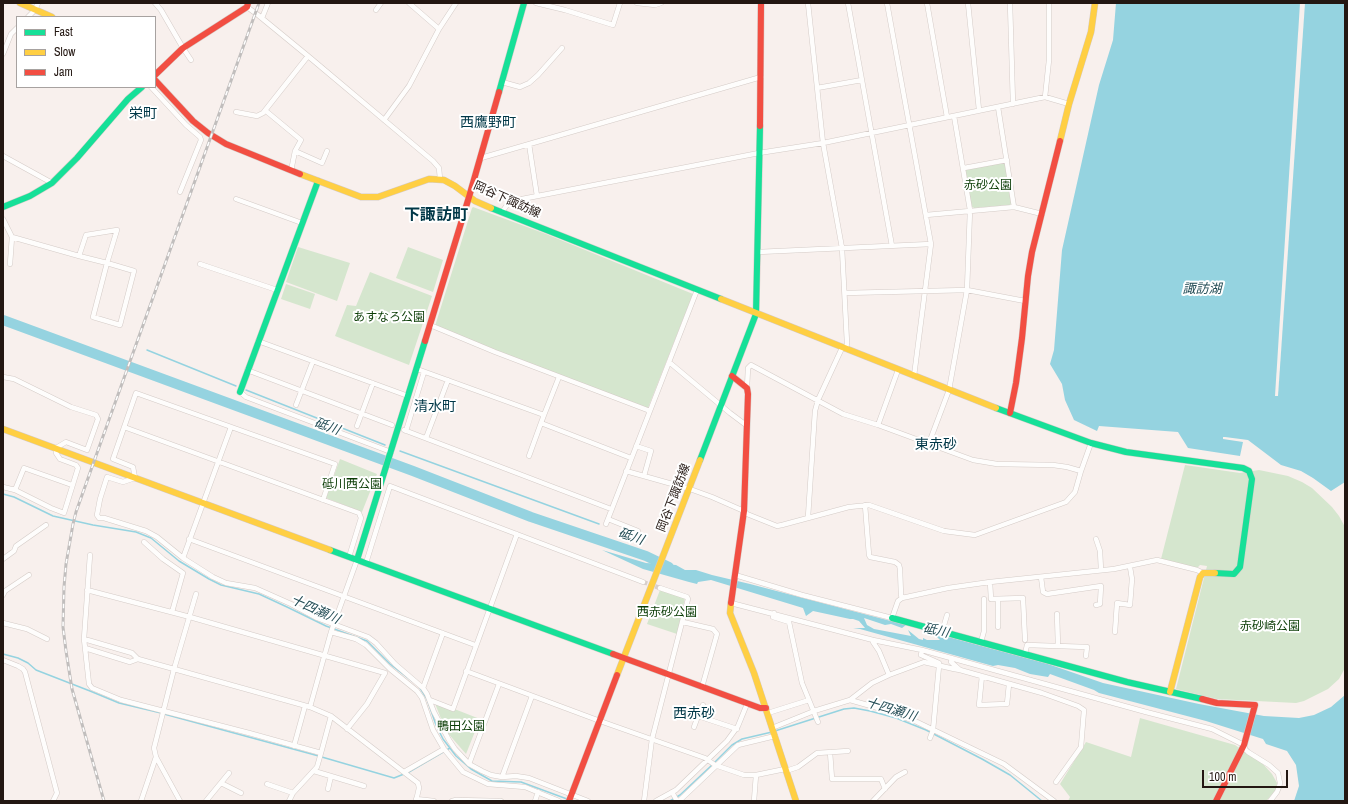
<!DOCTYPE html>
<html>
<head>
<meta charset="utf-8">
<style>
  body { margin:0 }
  #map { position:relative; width:1348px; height:804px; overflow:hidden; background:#f8f0ed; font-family:"Archivo Narrow",sans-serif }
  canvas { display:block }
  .frame { position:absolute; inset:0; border:4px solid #231712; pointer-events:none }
  .legend { position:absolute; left:16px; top:16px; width:140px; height:72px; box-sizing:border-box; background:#fff; border:1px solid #a7a2a0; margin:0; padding:5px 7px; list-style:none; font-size:12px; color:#231712 }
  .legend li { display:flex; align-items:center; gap:8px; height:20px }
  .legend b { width:20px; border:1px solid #a7a2a0 }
  .scale { position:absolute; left:1202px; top:770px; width:86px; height:18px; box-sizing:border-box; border:2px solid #231712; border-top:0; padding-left:5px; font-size:12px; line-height:14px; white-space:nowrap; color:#231712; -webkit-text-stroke:3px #fff; paint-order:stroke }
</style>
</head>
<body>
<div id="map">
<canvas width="1348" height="804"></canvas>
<div class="frame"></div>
<ul class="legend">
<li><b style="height:5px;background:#16e098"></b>Fast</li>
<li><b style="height:5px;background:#ffcf43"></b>Slow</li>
<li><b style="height:5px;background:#f24e42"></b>Jam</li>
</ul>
<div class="scale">100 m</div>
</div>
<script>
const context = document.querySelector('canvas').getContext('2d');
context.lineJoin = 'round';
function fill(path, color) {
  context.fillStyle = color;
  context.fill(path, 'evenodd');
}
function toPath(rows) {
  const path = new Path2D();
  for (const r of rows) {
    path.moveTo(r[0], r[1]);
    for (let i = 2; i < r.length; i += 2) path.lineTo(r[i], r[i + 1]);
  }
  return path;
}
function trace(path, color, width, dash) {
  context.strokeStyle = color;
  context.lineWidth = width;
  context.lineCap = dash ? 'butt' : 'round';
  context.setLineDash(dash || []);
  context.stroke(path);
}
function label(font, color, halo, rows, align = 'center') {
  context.font = font + ' "Archivo Narrow","Noto Sans JP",sans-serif';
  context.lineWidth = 4;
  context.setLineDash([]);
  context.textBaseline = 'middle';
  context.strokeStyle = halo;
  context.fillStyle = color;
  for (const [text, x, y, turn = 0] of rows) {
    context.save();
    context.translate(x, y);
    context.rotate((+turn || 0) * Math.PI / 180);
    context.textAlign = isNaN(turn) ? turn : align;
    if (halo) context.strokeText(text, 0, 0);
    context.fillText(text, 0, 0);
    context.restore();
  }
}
fill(toPath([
  [1003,162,1005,163,1012,202,1010,205,974,208,971,206,965,170],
  [473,207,546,234,693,294,648,408,514,358,435,326,472,208],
  [298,247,350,263,337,301,286,282],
  [408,247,443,260,433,292,396,278],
  [370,272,432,296,409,365,335,336,347,305,356,306],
  [286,284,315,294,310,309,281,299],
  [340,459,377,474,362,512,326,498],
  [1185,465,1240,473,1259,470,1288,476,1302,482,1312,488,1332,507,1339,516,1345,527,1345,668,1339,679,1328,689,1304,701,1296,703,1217,699,1176,689,1207,566,1200,565,1197,568,1161,559],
  [660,590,685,598,677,634,647,624],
  [434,701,480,719,466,754,446,731],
  [1140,718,1235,745,1263,764,1272,774,1277,783,1276,790,1266,801,1068,801,1070,797,1060,784,1086,742,1131,757]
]), '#d5e6ce');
fill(toPath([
  [1116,3,1345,3,1345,482,1331,491,1313,478,1301,471,1281,465,1248,440,1225,437,1223,437,1223,439,1243,442,1240,456,1188,448,1178,432,1099,426,1097,431,1074,420,1065,400,1062,384,1050,364,1054,350,1062,250,1099,85,1113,40],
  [602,550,646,563,676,565,685,570,696,570,712,575,750,584,906,625,902,628,891,624,885,625,864,618,867,625,874,629,911,636,908,630,919,639,923,640,923,638,927,640,940,640,936,636,941,635,1048,664,1103,683,1199,704,1264,716,1299,718,1314,715,1331,707,1345,695,1345,801,1294,801,1299,786,1296,765,1287,751,1266,744,1263,739,1206,721,1099,693,1094,690,1050,674,1048,677,1030,674,1015,668,998,665,993,666,860,629,853,628,865,628,859,621,853,619,850,619,813,611,806,616,803,608,711,580,698,582,697,584,689,582,643,569]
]), '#95d3e0');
fill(toPath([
  [1300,3,1305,3,1278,396,1275,396]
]), '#f8f0ed');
trace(toPath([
  [147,350,236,386],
  [246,390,385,445],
  [400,451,599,524],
  [3,494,14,497,53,516,93,525,136,532,151,538,179,561,209,579,221,585,259,594,287,607,326,626,367,641,390,664,412,681],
  [3,654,18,658,28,663,36,670,90,691,119,703,161,713],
  [420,688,427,699,436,725,443,739,456,756,471,769,492,781,521,782,567,799],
  [164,714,315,755,394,778,409,772,450,748],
  [775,731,844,709,854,708,870,711,896,718,926,730,982,759,1010,775,1042,801],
  [715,762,732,745,742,739,772,732],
  [670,801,680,795,712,765]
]), '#95d3e0', 1.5);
trace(toPath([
  [3,320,413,471,531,517,646,556,669,567]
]), '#95d3e0', 10);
trace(toPath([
  [643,582,660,588]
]), '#d8cfcc', 4.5, [4.5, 2]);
const street = toPath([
  [155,3,161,10,183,48,191,60],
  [409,3,439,29],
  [536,3,565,10,613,25,620,3],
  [637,3,655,5,661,3],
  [808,3,823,143,842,248,847,343,846,349],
  [848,3,892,246],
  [887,3,931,244,914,376],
  [927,3,947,117],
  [968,3,979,110],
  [1010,3,1013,104],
  [247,7,258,15,308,56,433,161,439,168,440,179],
  [376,10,381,3],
  [28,17,35,10,38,3],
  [262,18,268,3],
  [3,54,11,34,17,28],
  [502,82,520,87,529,83,538,75,562,48],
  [151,87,186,125,200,137,201,140,180,192],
  [817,88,862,80],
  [1045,97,1049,60,1049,3],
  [266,111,301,140,295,151,291,171],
  [236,112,257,116,263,113,308,56],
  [384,120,409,86,439,29,456,3],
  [529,144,537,196],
  [295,151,322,163,327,151],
  [3,156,52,183],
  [481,158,761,77],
  [964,168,1007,160],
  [236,199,302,223],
  [1014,207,1042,214],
  [502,212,507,205,522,199,759,153,823,143,1045,97,1069,104],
  [926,215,1014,207,998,107],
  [3,219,12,237,10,264],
  [12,237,79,256,107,263,134,271,120,325,93,317,107,263,117,230,86,235,79,256],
  [758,252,931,244],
  [200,264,277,290],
  [845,293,967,290,1025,301],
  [430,325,495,352,650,411],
  [258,341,408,396],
  [669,362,730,413,746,425],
  [417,369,544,415,541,423,631,458],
  [247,370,392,425],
  [3,377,14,379,71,407,96,415,98,419,87,450,66,442,56,448,56,453,60,459,76,465,78,468,64,513,51,508,15,490,3,487],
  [747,388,748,368,751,365,843,414,878,425,973,460,997,464,1053,465,1067,467,1081,471],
  [240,392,246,397,391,452],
  [296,405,313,361],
  [544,415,559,377],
  [878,425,898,370],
  [357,426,373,383],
  [124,427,359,513,361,518,349,557],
  [404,430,611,509],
  [406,431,424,372],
  [426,438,448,380],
  [929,443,949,390,967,290,970,210,954,116],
  [636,446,651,451,644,476],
  [529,456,541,423],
  [626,471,690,489,712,497,744,511,747,514,777,526,782,525,849,507,869,505,944,531,975,535,1066,502,1075,492,1081,471,1091,443],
  [15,490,24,468,72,485],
  [323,500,335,464,136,393,113,459,133,467,135,478,123,482,107,477,100,499,97,515,99,518,104,518,146,531,157,537,183,558,213,577,226,583,255,588,291,604,317,618,368,637,376,643,395,664,423,688,427,694,434,712,449,740,455,749,469,764,482,771,491,775,502,777,516,776,529,778,588,801],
  [865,505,869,555,870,557,895,562,899,565,900,569,901,595,902,598],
  [808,517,815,411,818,400,842,348],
  [608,519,638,531],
  [606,524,697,290],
  [189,539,475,645],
  [1096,539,1100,551,1101,570],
  [144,542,163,559,183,573,172,612],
  [90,555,84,639,89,684,92,688,121,700,249,733,321,753,331,716],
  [183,558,231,427],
  [3,559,14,551,16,546,46,525],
  [366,563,390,486,643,582],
  [735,575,802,595,892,618,898,601,902,598,948,588,990,582,1114,569,1157,560,1197,570,1203,573],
  [1041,577,1043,592,1047,594,1101,586,1100,604,1096,605],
  [990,582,991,599,1023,598,1025,640],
  [87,590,190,617,385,673,367,704,347,729],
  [3,595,5,591,29,575],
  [731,603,873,640,922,650,1146,712,1212,729,1244,745,1245,749,1248,752,1269,765,1278,773,1280,783,1279,787,1277,792,1270,801],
  [774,613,773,617,789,622,802,683,818,722],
  [1057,614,1058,646],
  [683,622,713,629,717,634,702,687],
  [3,623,27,629,47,639],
  [998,627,998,599],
  [331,632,356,639,366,645,390,669,417,691,422,698,433,730,444,749,463,772,488,784,525,787,559,801],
  [942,632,947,615],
  [1115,632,1117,603,1130,605,1132,579,1130,567],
  [84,639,132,653,138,659],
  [873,640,873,642,879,651,889,675],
  [981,642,984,631,984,599],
  [85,648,130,662,138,659,174,669,310,707,331,716,418,783,419,788,416,801],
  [922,650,921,655,939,663,939,666,933,730,930,738],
  [1025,654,1027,645,1087,647,1086,656],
  [952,658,951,662,960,670],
  [3,660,18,666,23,669,25,672,57,793,53,801],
  [466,671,600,721,705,758,715,765,744,775,756,775],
  [982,676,979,705,1007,704,1009,684],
  [423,688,443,633],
  [430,700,453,709,517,534],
  [850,700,872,683,889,675,924,662,954,669,960,670,1042,693,1078,706,1084,710,1081,747,1056,782],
  [703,705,698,716,737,729],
  [310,707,331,632,357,560],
  [768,713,809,700],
  [694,727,698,716],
  [772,728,814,711,850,700,885,710,917,722,1004,764,1054,801],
  [294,746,305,706],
  [830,752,832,779,881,779,885,789],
  [469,764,499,684],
  [314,771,364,786],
  [786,771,798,767,817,753,848,751],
  [404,772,444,749],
  [502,777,532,696],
  [221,783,241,793],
  [267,784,293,793],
  [328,789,331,776],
  [672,792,677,801],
  [416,799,434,801],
  [141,801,156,757],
  [180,801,156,757,154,748,174,669,196,594],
  [206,801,229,773],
  [289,801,293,793,317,767,321,753],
  [452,801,456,800,501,801],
  [535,801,538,792],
  [644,801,652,739,688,599,687,597,660,588],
  [656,801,676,790,727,741,738,726,747,704],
  [679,801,738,745,775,736],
  [754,801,756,775,785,769],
  [873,801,896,777,905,772]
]);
const fast = toPath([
  [499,92,524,3],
  [3,207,30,196,52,183,77,158,128,99,142,87],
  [491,208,721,299],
  [240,392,318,181],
  [996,408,1091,443,1126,452,1243,468,1249,471,1252,479,1240,567,1234,574,1215,573],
  [700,460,756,314,760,126],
  [330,550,613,654],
  [357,560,425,341],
  [892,618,1127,682,1202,699]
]);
const slow = toPath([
  [20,3,52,17],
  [1060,141,1069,104,1091,32,1095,3],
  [300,174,361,197,378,197,429,179,444,180,455,186,475,201,491,208],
  [721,299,996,408],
  [3,429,330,550],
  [731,603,730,613,754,673,796,801],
  [617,675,700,460],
  [1170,692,1200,577,1203,573,1215,573]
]);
const jam = toPath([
  [155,75,183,48,247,7,248,3],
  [155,80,193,121,208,133,226,144,300,174],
  [760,126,761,3],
  [425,341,469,197,499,92],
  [1010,413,1016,383,1022,338,1028,276,1032,252,1060,141],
  [731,603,744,511,748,394,747,388,732,376],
  [613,654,760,708,766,708],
  [1202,699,1217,703,1255,705,1244,745,1216,801],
  [569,801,617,675]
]);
trace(street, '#d4cbc7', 5.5);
trace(fast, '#d4cbc7', 7);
trace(slow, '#d4cbc7', 7);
trace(jam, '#d4cbc7', 7);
trace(street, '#fefdfc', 4.5);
trace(fast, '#16e098', 6);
trace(slow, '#ffcf43', 6);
trace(jam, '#f24e42', 6);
const rail = toPath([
  [104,801,72,689,66,651,63,627,64,587,66,564,73,524,76,512,97,453,259,3]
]);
trace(rail, '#c1bebd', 3);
trace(rail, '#fff', 1.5, [4.5]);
label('12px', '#0a3c05', '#fff', [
  ["赤砂公園",988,186],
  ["あすなろ公園",389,318],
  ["砥川西公園",352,485],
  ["西赤砂公園",667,613],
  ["赤砂崎公園",1270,627],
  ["鴨田公園",461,727]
]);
label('12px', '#231712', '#fff', [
  ["岡谷下諏訪線",507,200,24],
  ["岡谷下諏訪線",674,498,-69]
]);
label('italic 13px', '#244d56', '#fff', [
  ["諏訪湖",1202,290],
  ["砥川",327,427,20],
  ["砥川",631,537,19],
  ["十四瀬川",315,610,24],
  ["砥川",936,631,12],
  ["十四瀬川",891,710,17]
]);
label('14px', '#003747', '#fff', [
  ["栄町",143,114],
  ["西鷹野町",488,123],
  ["清水町",435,407],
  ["東赤砂",936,445],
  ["西赤砂",694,714]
]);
label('bold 16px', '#003747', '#fff', [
  ["下諏訪町",436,216]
]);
</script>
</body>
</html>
